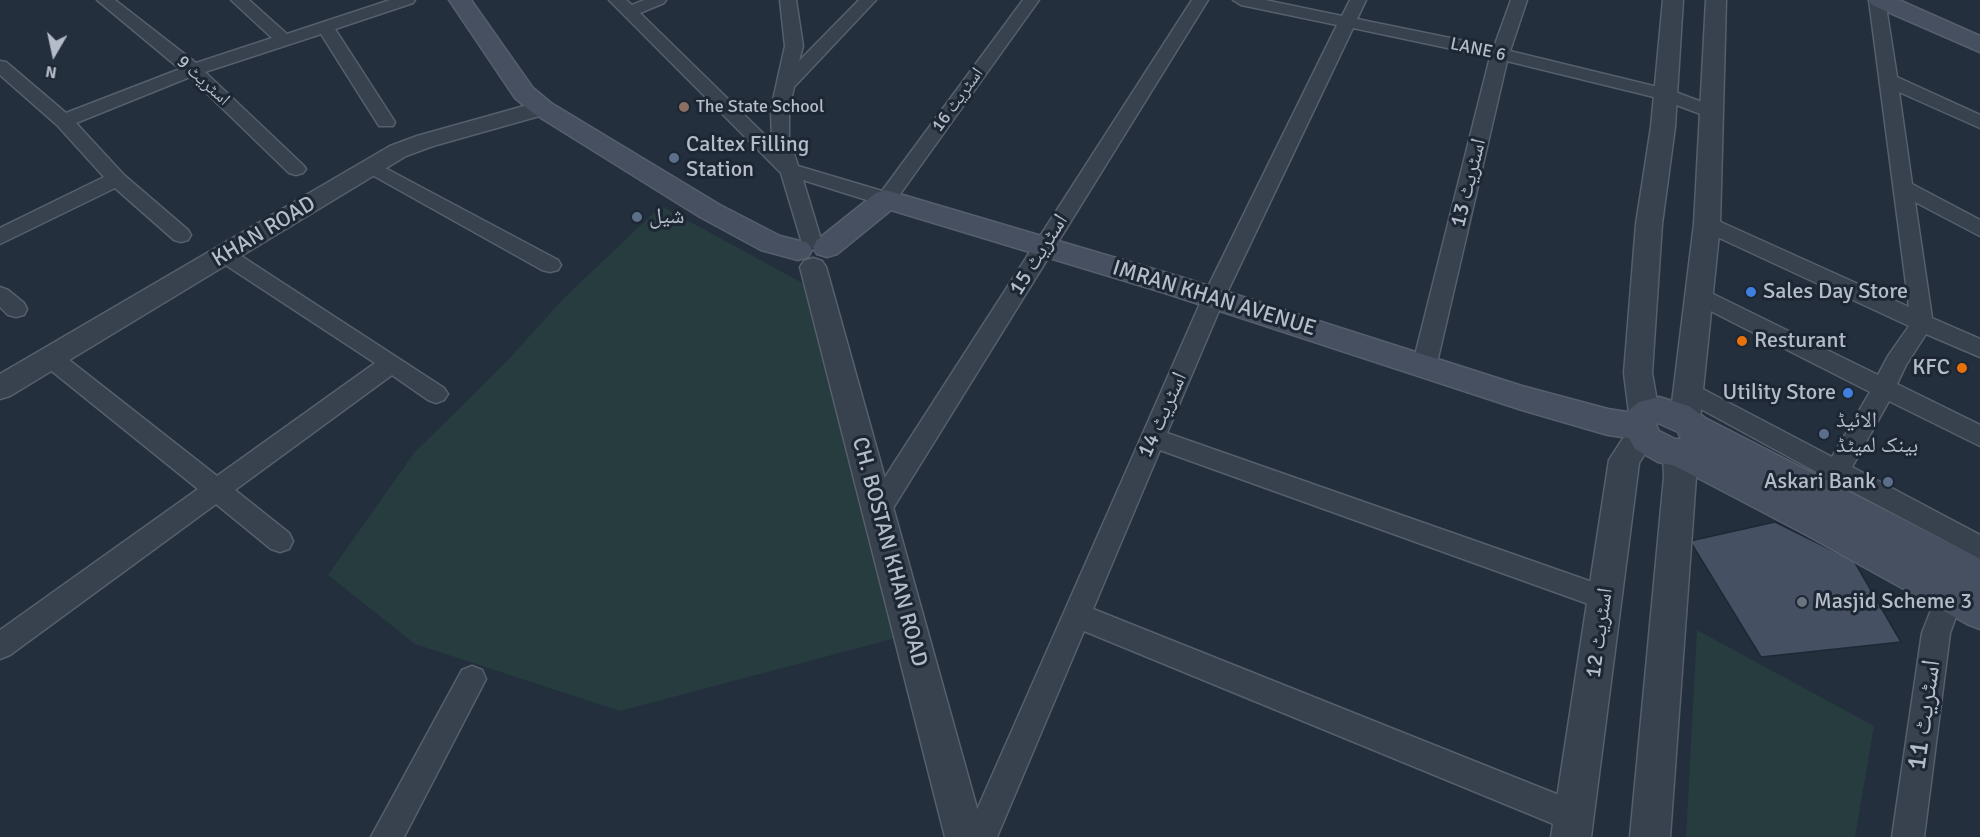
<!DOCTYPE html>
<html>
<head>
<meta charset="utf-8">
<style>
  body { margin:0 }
  #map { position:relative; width:1980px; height:837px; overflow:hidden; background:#242f3e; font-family:Signika,sans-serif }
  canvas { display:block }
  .north { position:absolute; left:24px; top:24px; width:60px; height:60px; -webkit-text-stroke:4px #1d2633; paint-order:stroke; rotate:189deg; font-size:16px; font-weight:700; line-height:24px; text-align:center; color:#b4bcc9 }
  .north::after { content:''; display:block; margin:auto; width:21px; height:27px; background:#b4bcc9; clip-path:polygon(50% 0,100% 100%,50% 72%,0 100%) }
</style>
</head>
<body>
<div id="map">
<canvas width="1980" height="837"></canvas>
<div class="north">N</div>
</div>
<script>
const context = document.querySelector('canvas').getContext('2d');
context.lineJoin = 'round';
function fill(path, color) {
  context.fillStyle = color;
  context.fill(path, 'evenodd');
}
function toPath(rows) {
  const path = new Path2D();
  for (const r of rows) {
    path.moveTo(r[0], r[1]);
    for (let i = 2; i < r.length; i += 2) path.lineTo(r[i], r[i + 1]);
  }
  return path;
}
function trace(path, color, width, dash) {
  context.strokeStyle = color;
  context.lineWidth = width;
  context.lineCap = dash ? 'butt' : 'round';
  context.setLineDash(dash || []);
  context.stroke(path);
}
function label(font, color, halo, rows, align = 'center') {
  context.font = font + ' Signika,"Noto Naskh Arabic",sans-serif';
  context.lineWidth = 6;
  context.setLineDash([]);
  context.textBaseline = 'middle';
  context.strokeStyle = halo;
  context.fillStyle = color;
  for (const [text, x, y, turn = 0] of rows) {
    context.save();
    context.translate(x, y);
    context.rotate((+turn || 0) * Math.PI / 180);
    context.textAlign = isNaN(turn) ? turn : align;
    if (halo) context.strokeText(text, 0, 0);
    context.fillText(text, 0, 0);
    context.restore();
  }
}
fill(toPath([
  [661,206,806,285,911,634,620,711,415,644,328,575,414,453,507,361,564,298],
  [1697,630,1874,726,1855,837,1686,837]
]), '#263c3f');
const building = toPath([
  [1775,522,1854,561,1901,642,1761,657,1690,541,1775,522]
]);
fill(building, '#455162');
trace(building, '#1f2835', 1.5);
const minor = toPath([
  [97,0,115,0,196,63,272,38,231,0,249,0,287,34,390,0,415,0,413,3,335,29,395,122,393,126,379,126,321,34,205,72,303,165,306,169,303,173,296,175,289,173,190,77,76,123,124,175,188,230,191,235,188,240,181,242,174,240,115,188,0,244,0,228,104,177,57,125,0,75,0,61,6,62,66,113,180,69,97,0],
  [609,0,626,0,632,5,644,0,666,0,664,3,640,13,772,142,771,109,785,46,780,0,796,0,803,46,799,61,859,0,876,0,794,87,789,109,789,137,798,166,882,191,1023,0,1039,0,893,204,886,206,803,180,822,243,819,248,812,250,805,248,802,243,781,173,609,0],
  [1192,0,1208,0,887,518,878,521,869,518,865,510,869,502,1192,0],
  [1233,0,1265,0,1342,16,1350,0,1366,0,1357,19,1494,47,1511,0,1527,0,1510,51,1670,90,1718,108,1720,112,1718,116,1711,118,1658,98,1507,61,1436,367,1432,373,1424,376,1416,373,1412,367,1490,57,1353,28,1224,299,1167,433,1615,590,1619,598,1615,606,1605,610,1160,450,1093,609,1584,805,1589,816,1584,827,1573,832,1084,631,997,837,965,837,1202,299,1337,25,1241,5,1233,0],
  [1869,0,1885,0,1897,77,1980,115,1980,128,1899,92,1912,184,1980,220,1980,236,1915,202,1932,318,1980,339,1980,357,1926,334,1906,365,1897,384,1980,425,1980,446,1889,401,1852,467,1980,535,1980,559,1842,486,1832,503,1823,506,1814,503,1810,496,1822,475,1679,397,1675,391,1679,385,1687,382,1695,385,1832,457,1870,392,1691,301,1688,296,1691,291,1699,288,1707,291,1878,375,1888,356,1909,326,1700,229,1697,224,1700,219,1707,217,1714,219,1909,307,1869,0],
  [372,161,558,260,561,265,558,270,550,272,542,270,365,171,362,167,365,163,372,161],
  [225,248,232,250,444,388,448,394,444,400,436,403,428,400,392,375,235,490,289,533,293,541,289,549,280,552,271,549,216,504,10,655,0,659,0,630,198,489,43,364,40,358,43,352,51,350,59,352,217,476,375,363,218,260,214,255,218,250,225,248],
  [0,287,8,290,24,303,27,309,24,315,16,317,8,315,0,307,0,287],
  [1950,583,1960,587,1964,595,1950,633,1924,837,1892,837,1922,633,1940,587,1950,583],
  [472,666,482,670,486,679,404,837,371,837,462,670,472,666]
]);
const tertiary = toPath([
  [1663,0,1683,0,1675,127,1662,224,1652,373,1659,413,1655,421,1647,424,1653,426,1657,434,1639,463,1591,837,1551,837,1609,460,1631,426,1639,423,1633,421,1629,413,1624,373,1636,224,1651,127,1663,0],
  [1706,0,1726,0,1720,224,1700,419,1696,427,1685,431,1674,427,1670,419,1694,224,1706,0],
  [542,101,550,103,554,108,550,113,433,146,406,156,10,396,0,399,0,374,390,146,417,136,542,101],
  [813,258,822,261,826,267,985,837,945,837,800,267,804,261,813,258],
  [1678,441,1689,444,1693,453,1696,477,1670,837,1630,837,1664,477,1663,453,1667,444,1678,441]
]);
const secondary = toPath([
  [449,0,471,0,533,88,551,103,720,205,780,236,808,243,812,250,808,257,798,260,761,250,700,217,533,113,515,98,449,0],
  [1869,0,1899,0,1980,36,1980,52,1872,5,1869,0],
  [886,190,1187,279,1522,386,1608,409,1627,412,1639,402,1659,397,1689,406,1705,418,1980,559,1980,629,1967,624,1801,532,1675,466,1658,462,1635,449,1629,438,1608,435,1522,410,1165,293,891,210,837,254,827,257,817,254,813,247,817,240,876,193,886,190],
  [1658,423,1678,432,1681,439,1675,439,1659,431,1656,425,1658,423]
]);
trace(minor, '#565f6c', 3);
trace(tertiary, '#565f6c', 3);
trace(secondary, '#565f6c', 3);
fill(minor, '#38414e');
fill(tertiary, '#38414e');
fill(secondary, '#465061');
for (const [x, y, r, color] of [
  [684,107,6,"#8d6e63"],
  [674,158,6,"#5c6f8a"],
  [637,217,6,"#5c6f8a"],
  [1751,292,6,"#3f7fe0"],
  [1742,341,6,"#e8710a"],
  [1962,368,6,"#e8710a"],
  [1848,393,6,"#3f7fe0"],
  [1824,434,6,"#5c6f8a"],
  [1888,482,6,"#5c6f8a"],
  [1802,602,6,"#6b7280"]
]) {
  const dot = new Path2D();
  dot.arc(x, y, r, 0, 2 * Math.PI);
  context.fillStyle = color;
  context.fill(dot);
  trace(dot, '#1d2633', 2);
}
label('18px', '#b4bcc9', '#1d2633', [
  ["LANE 6",1478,50,12],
  ["اسٹریٹ 9",203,81,42],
  ["اسٹریٹ 16",958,100,-54]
]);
label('18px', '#b4bcc9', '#1d2633', [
  ["The State School",696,107]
], 'left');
label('22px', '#b4bcc9', '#1d2633', [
  ["Caltex Filling",686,145],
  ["Station",686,170],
  ["شیل",649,217],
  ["Sales Day Store",1763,292],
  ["Resturant",1754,341],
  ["KFC",1950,368,"right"],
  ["Utility Store",1836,393,"right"],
  ["الائیڈ",1836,421],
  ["بینک لمیٹڈ",1836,446],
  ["Askari Bank",1876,482,"right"],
  ["Masjid Scheme 3",1814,602]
], 'left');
label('22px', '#b4bcc9', '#1d2633', [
  ["اسٹریٹ 13",1469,183,-76],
  ["KHAN ROAD",264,232,-31],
  ["اسٹریٹ 15",1039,255,-58],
  ["IMRAN KHAN AVENUE",1214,299,17],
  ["اسٹریٹ 14",1163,415,-66],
  ["CH. BOSTAN KHAN ROAD",889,552,75],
  ["اسٹریٹ 12",1600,633,-82]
]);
label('27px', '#b4bcc9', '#1d2633', [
  ["اسٹریٹ 11",1925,715,-82]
]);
</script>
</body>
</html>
